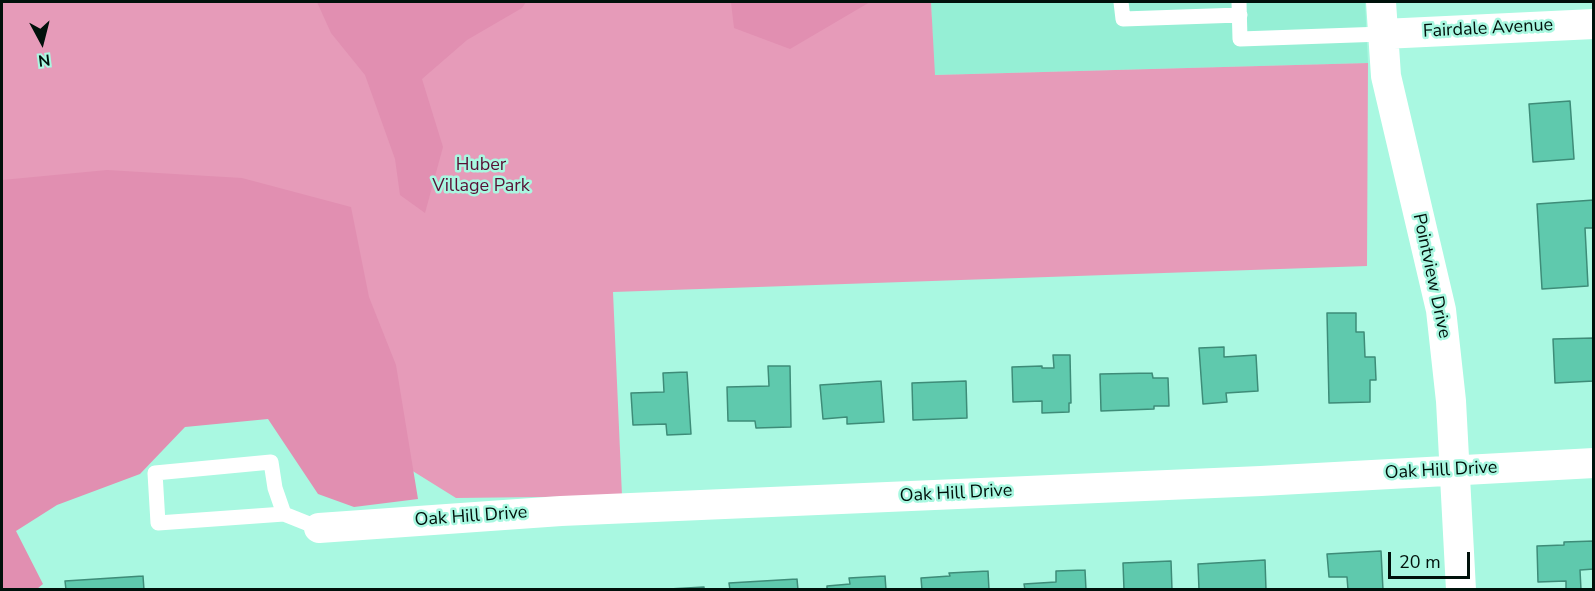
<!DOCTYPE html>
<html>
<head>
<meta charset="utf-8">
<style>
  body { margin:0 }
  #map { position:relative; width:1595px; height:591px; overflow:hidden; background:#a9f8e1; font-family:"Nunito Sans",sans-serif }
  canvas { display:block }
  .frame { position:absolute; inset:0; border:3px solid #00110b; pointer-events:none }
  .north { position:absolute; left:12px; top:12px; width:60px; height:60px; -webkit-text-stroke:4px #a9f8e1; paint-order:stroke; rotate:173deg; font-size:16px; font-weight:700; line-height:24px; text-align:center; color:#00110b }
  .north::after { content:''; display:block; margin:auto; width:21px; height:27px; background:#00110b; clip-path:polygon(50% 0,100% 100%,50% 72%,0 100%) }
  .scale { position:absolute; left:1388px; top:552px; width:82px; height:27px; box-sizing:border-box; border:3px solid #00110b; border-top:0; padding-left:8px; font-size:18px; line-height:21px; white-space:nowrap; color:#00110b; -webkit-text-stroke:4px #a9f8e1; paint-order:stroke }
</style>
</head>
<body>
<div id="map">
<canvas width="1595" height="591"></canvas>
<div class="frame"></div>
<div class="north">N</div>
<div class="scale">20 m</div>
</div>
<script>
const context = document.querySelector('canvas').getContext('2d');
context.lineJoin = 'round';
function fill(path, color) {
  context.fillStyle = color;
  context.fill(path, 'evenodd');
}
function toPath(rows) {
  const path = new Path2D();
  for (const r of rows) {
    path.moveTo(r[0], r[1]);
    for (let i = 2; i < r.length; i += 2) path.lineTo(r[i], r[i + 1]);
  }
  return path;
}
function trace(path, color, width, dash) {
  context.strokeStyle = color;
  context.lineWidth = width;
  context.lineCap = dash ? 'butt' : 'round';
  context.setLineDash(dash || []);
  context.stroke(path);
}
function label(font, color, halo, rows, align = 'center') {
  context.font = font + ' "Nunito Sans",sans-serif';
  context.lineWidth = 5;
  context.setLineDash([]);
  context.textBaseline = 'middle';
  context.strokeStyle = halo;
  context.fillStyle = color;
  for (const [text, x, y, turn = 0] of rows) {
    context.save();
    context.translate(x, y);
    context.rotate((+turn || 0) * Math.PI / 180);
    context.textAlign = isNaN(turn) ? turn : align;
    if (halo) context.strokeText(text, 0, 0);
    context.fillText(text, 0, 0);
    context.restore();
  }
}
fill(toPath([
  [931,2,1365,2,1368,63,934,75]
]), '#95efd5');
fill(toPath([
  [2,2,931,2,935,75,1368,63,1367,266,613,292,622,496,456,498,395,460,2,270]
]), '#e69bb9');
fill(toPath([
  [317,2,526,2,522,8,467,40,422,79,443,147,425,213,400,195,395,159,365,75,331,33],
  [731,2,870,2,790,49,734,28],
  [107,170,242,178,351,207,369,297,396,365,418,499,354,507,318,494,268,419,185,427,140,474,57,505,16,531,43,584,37,589,2,589,2,180]
]), '#e18fb1');
const building = toPath([
  [1570,101,1574,159,1533,162,1529,104,1570,101],
  [1594,200,1594,228,1585,228,1588,286,1542,289,1537,204,1594,200],
  [1327,313,1356,313,1356,332,1364,332,1365,357,1375,357,1376,380,1370,380,1370,402,1329,403,1327,313],
  [1594,338,1594,381,1555,383,1553,339,1594,338],
  [1224,347,1224,357,1256,355,1258,391,1226,393,1227,402,1203,404,1199,348,1224,347],
  [1053,355,1070,355,1071,403,1069,403,1069,412,1042,413,1042,401,1013,402,1012,367,1042,366,1042,368,1054,368,1053,355],
  [768,366,790,366,791,427,756,428,755,421,728,421,727,387,769,386,768,366],
  [687,372,691,434,667,435,666,424,633,425,631,393,664,392,663,373,687,372],
  [1152,373,1153,378,1168,378,1169,406,1154,406,1154,409,1101,411,1100,374,1152,373],
  [881,381,884,422,847,424,847,417,823,419,820,385,881,381],
  [966,381,967,418,913,420,912,383,966,381],
  [1594,541,1594,569,1580,570,1581,590,1566,590,1566,581,1538,582,1537,546,1564,545,1564,542,1594,541],
  [1381,551,1383,590,1348,590,1347,577,1329,577,1327,554,1381,551],
  [1265,560,1266,590,1199,590,1198,564,1265,560],
  [1171,561,1172,590,1124,590,1123,563,1171,561],
  [1085,570,1086,590,1025,590,1024,584,1056,582,1056,571,1085,570],
  [988,571,989,590,922,590,921,578,950,576,949,573,988,571],
  [143,576,144,590,66,590,65,581,143,576],
  [885,576,886,590,827,590,827,586,850,584,849,578,885,576],
  [797,579,798,590,730,590,729,583,797,579],
  [704,587,704,590,669,590,669,589,704,587]
]);
fill(building, '#5fc9ad');
trace(building, '#3e8c78', 1.5);
trace(toPath([
  [1121,2,1123,19,1240,15],
  [1239,2,1240,39,1383,34],
  [284,514,275,488,271,462,155,473,158,523,284,514,319,528]
]), '#fff', 15);
trace(toPath([
  [1381,2,1386,76,1441,310,1451,401,1461,590],
  [1383,34,1594,24],
  [319,528,561,511,1261,481,1594,463]
]), '#fff', 30);
label('18px', '#00110b', '#a9f8e1', [
  ["Fairdale Avenue",1488,29,-3],
  ["Pointview Drive",1431,276,78],
  ["Oak Hill Drive",1441,471,-3],
  ["Oak Hill Drive",956,494,-3],
  ["Oak Hill Drive",471,517,-4]
]);
label('18px', '#581035', '#a9f8e1', [
  ["Huber",481,166],
  ["Village Park",481,187]
]);
</script>
</body>
</html>
